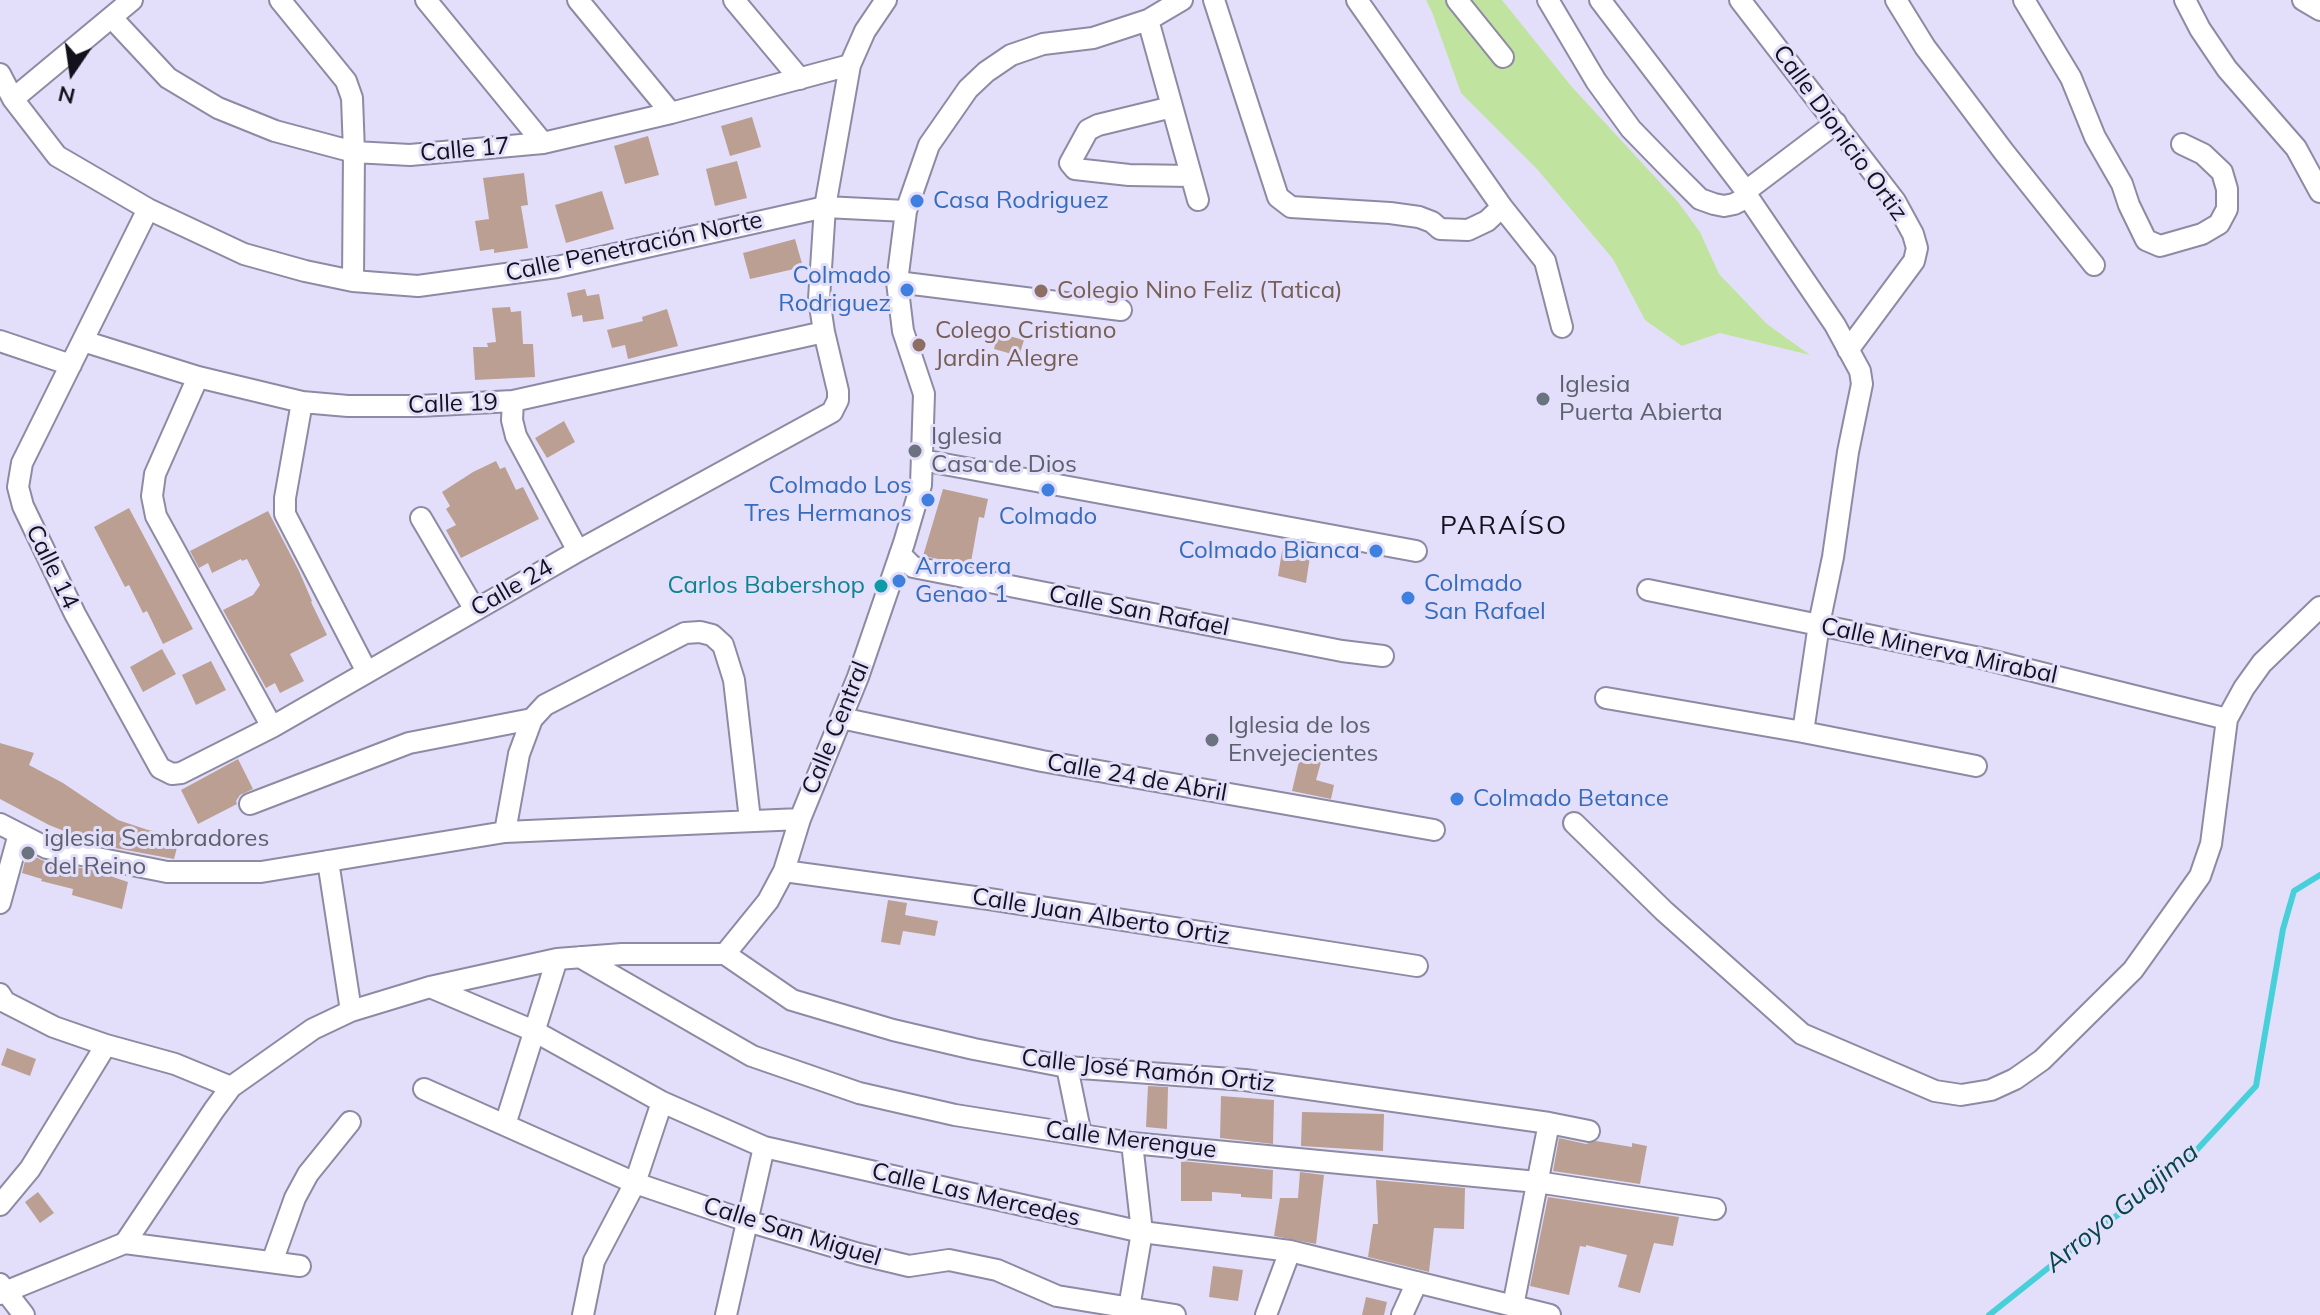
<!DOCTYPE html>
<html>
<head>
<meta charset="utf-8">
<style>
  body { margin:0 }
  #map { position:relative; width:2320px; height:1315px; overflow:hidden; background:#e3dffb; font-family:Mulish,sans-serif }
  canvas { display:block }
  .north { position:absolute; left:32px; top:32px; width:80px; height:80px; -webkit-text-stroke:6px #e3dffb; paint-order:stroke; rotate:193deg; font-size:22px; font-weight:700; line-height:32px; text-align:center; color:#13111b }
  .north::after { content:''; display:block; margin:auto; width:28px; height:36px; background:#13111b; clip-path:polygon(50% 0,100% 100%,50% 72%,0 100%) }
</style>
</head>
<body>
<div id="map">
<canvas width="2320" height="1315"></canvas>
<div class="north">N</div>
</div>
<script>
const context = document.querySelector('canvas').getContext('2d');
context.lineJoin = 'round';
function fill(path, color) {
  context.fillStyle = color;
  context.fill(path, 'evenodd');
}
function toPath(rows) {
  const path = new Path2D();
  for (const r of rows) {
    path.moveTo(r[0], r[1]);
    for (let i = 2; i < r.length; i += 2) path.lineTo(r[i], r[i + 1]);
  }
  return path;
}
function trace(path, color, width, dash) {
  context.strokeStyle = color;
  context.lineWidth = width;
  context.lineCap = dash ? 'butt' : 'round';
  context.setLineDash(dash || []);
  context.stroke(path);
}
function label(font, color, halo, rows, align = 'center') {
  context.font = font + ' Mulish,sans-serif';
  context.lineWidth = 6;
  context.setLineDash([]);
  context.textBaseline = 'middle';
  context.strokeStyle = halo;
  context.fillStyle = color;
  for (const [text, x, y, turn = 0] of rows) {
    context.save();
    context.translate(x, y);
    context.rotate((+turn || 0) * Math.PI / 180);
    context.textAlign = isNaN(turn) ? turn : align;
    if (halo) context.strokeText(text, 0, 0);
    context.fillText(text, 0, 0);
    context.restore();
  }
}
fill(toPath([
  [1426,0,1502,0,1572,87,1678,202,1700,232,1719,274,1767,324,1810,355,1720,333,1682,346,1645,320,1613,259,1537,169,1461,93,1432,12]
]), '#c1e3a0');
trace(toPath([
  [1989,1315,2072,1249,2179,1169,2256,1086,2283,929,2294,891,2320,875]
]), '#48d0da', 6);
fill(toPath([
  [752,117,761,147,730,156,721,126],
  [648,136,659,175,625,184,614,146],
  [737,161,747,198,715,206,706,169],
  [524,173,528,205,521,206,528,248,494,253,494,249,480,251,475,221,489,219,483,178],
  [602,191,614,229,566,243,555,205],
  [795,239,803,267,750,279,743,253],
  [585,289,587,296,599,294,604,319,583,322,582,315,572,317,567,293],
  [510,307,511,312,521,311,523,344,533,344,535,377,475,380,473,347,488,347,487,343,496,342,492,308],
  [667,309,678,346,628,359,625,345,612,348,607,330,643,321,642,317],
  [998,333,1024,340,1019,356,994,349],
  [564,421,575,442,547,458,535,438],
  [496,461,500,469,505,467,516,490,523,487,539,519,461,558,446,530,456,525,446,509,450,506,442,492,473,472],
  [943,489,988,499,984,518,979,517,971,562,959,563,923,556],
  [129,508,193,629,163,644,147,611,143,613,129,585,125,587,94,527],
  [268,511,299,571,312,601,311,602,327,635,290,654,304,681,280,693,275,683,266,688,223,610,253,595,260,585,247,559,242,561,241,559,212,573,208,563,199,568,190,551],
  [1283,545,1311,550,1306,583,1278,576],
  [162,649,176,674,143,692,130,667],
  [211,661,226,690,196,705,182,675],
  [0,743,34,753,29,765,63,783,118,820,148,830,180,836,174,859,99,845,49,825,0,799],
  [1300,757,1321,762,1316,780,1334,785,1331,799,1292,791],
  [238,759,253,789,240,795,236,801,237,804,198,824,181,790],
  [27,853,44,861,92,870,128,882,122,909,72,895,73,889,41,881,42,879,22,873],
  [888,900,907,903,905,915,938,921,935,936,903,931,900,945,881,942],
  [7,1048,36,1059,30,1076,1,1065],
  [1148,1086,1168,1087,1167,1129,1146,1127],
  [1221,1096,1274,1100,1273,1144,1220,1138],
  [1302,1112,1384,1114,1383,1151,1301,1146],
  [1559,1138,1586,1144,1596,1141,1632,1147,1632,1143,1647,1146,1640,1184,1553,1171],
  [1181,1161,1273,1170,1272,1199,1241,1197,1241,1194,1212,1192,1212,1201,1181,1201],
  [1300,1172,1324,1175,1316,1244,1274,1236,1280,1198,1298,1198],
  [1376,1180,1465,1188,1464,1229,1434,1228,1429,1272,1368,1257,1373,1224,1378,1224],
  [38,1192,54,1213,40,1223,25,1202],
  [1548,1197,1679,1217,1673,1246,1654,1243,1640,1293,1618,1287,1627,1255,1586,1245,1586,1247,1580,1246,1569,1295,1530,1286],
  [1213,1266,1243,1270,1238,1301,1209,1297],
  [1366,1297,1387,1302,1384,1315,1362,1315]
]), '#bb9f93');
const street = toPath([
  [280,0,346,81,352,98,354,152,353,281],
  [426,0,543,143],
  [578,0,671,113],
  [734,0,800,79],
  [1214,0,1278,197,1291,207,1390,213,1419,217,1432,222,1440,229,1468,230,1487,221,1502,207],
  [1357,0,1502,207,1545,261,1562,327],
  [1457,0,1503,57],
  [1548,0,1596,81,1631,129,1669,168,1700,199,1714,204,1724,206,1734,204,1748,197],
  [1600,0,1746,191,1748,197,1835,325,1860,371,1862,384,1848,452,1833,557,1819,624,1803,732],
  [1740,0,1895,201,1913,234,1917,248,1914,261,1848,350],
  [1896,0,1925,47,2004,152,2094,265],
  [2024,0,2071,78,2095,137,2122,184,2129,205,2146,240,2160,246,2202,234,2219,224,2227,209,2227,189,2222,172,2203,154,2182,144],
  [2185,0,2200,29,2227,69,2296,148,2320,192],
  [2303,0,2320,10],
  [112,18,168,78,218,108,275,131,354,152,410,155,543,143,671,113,850,65],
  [1148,20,1198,200],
  [0,74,13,99,57,156,148,209,244,254,305,271,353,281,418,286,557,267,825,207,906,211],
  [13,99,132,0],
  [1172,107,1098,125,1088,130,1070,163,1075,169,1129,175,1191,176],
  [1746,191,1836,123],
  [148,209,22,463,18,487,23,506,75,614,160,768,172,774,181,773,272,727,578,551,832,412,838,400,838,391,824,332,819,299,825,207,850,65,865,31,886,0],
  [897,282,1121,310],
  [0,341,71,365],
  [83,341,198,377,302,402,348,406,419,406,513,401,824,332],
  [198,377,155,474,152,496,156,516,272,727],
  [513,401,512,420,516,436,578,551],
  [302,402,285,498,285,514,367,672],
  [922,460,1416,551],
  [421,518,475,610],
  [900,554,913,567,1342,651,1383,656],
  [1648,590,1985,659,2227,719],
  [1606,698,1803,732,1976,766],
  [841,718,1042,761,1434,830],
  [250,804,409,743,532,719],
  [1574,823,1664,911,1802,1034,1935,1091,1961,1095,1991,1090,2015,1079,2042,1060,2133,970,2200,876,2211,844,2227,719,2244,688,2262,663,2320,607],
  [0,824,47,848,167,872,261,872,505,832,800,819],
  [505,832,519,754,532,719,545,705,685,633,700,632,712,635,723,645,734,680,750,820],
  [328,861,351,1011],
  [784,871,989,899,1417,966],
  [0,903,19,834],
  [725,954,792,1000,893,1030,974,1049,1067,1067,1245,1080,1549,1123,1589,1131],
  [580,957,752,1056,859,1093,955,1115,1132,1143,1537,1182,1715,1209],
  [430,987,534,1031,662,1102,764,1147,1142,1232,1290,1251,1550,1315],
  [0,994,5,1002,54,1027,106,1045,175,1064,231,1087],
  [1067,1067,1081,1135],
  [424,1089,635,1183,747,1221,859,1254,909,1266,949,1260,997,1270,1057,1296,1175,1315],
  [505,1125,557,959],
  [0,1205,30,1169,106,1045],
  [125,1243,300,1266],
  [272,1262,295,1198,308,1174,350,1122],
  [0,1284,24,1315],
  [0,1294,125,1243,214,1110,231,1087,313,1029,351,1011,430,987,557,959,622,954,725,954,768,901,784,871,800,819,858,677,904,543,921,485,924,394,903,331,897,282,906,211,929,145,968,89,986,72,1011,55,1043,44,1093,38,1148,20,1182,0],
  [1513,1306,1549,1123],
  [1129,1308,1142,1232,1132,1143],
  [583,1315,594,1261,635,1183,662,1102],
  [726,1315,764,1147],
  [1266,1315,1290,1251],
  [1402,1315,1417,1282]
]);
trace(street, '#8d8aa3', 24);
trace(street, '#fff', 20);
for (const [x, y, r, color] of [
  [917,201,8,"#3f7fe0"],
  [907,290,8,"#3f7fe0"],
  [1041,291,8,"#8d6e63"],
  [919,345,8,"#8d6e63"],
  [1543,399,8,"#6b7280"],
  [915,451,8,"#6b7280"],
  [1048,490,8,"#3f7fe0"],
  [928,500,8,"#3f7fe0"],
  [1376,551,8,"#3f7fe0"],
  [899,581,8,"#3f7fe0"],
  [881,586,8,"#0f9aa8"],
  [1408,598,8,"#3f7fe0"],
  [1212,740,8,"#6b7280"],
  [1457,799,8,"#3f7fe0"],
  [28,853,8,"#6b7280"]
]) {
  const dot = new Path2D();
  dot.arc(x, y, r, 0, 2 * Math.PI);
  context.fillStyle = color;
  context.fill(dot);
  trace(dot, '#e3dffb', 3);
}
label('24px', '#13111b', '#e3dffb', [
  ["Calle Dionicio Ortiz",1840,133,54],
  ["Calle 17",465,150,-5],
  ["Calle Penetración Norte",634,247,-12],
  ["Calle 19",453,404,-2],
  ["Calle 14",52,567,64],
  ["Calle 24",512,588,-30],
  ["Calle San Rafael",1139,611,11],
  ["Calle Minerva Mirabal",1939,651,12],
  ["Calle Central",836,728,-68],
  ["Calle 24 de Abril",1137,778,10],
  ["Calle Juan Alberto Ortiz",1101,917,9],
  ["Calle José Ramón Ortiz",1148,1071,6],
  ["Calle Merengue",1131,1140,7],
  ["Calle Las Mercedes",976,1195,13],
  ["Calle San Miguel",792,1232,17]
]);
label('24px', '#366cbe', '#e3dffb', [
  ["Casa Rodriguez",933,201],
  ["Colmado",891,276,"right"],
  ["Rodriguez",891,304,"right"],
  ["Colmado Los",912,486,"right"],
  ["Tres Hermanos",912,514,"right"],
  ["Colmado",1048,517,"center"],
  ["Colmado Bianca",1360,551,"right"],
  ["Arrocera",915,567],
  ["Genao 1",915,595],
  ["Colmado",1424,584],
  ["San Rafael",1424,612],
  ["Colmado Betance",1473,799]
], 'left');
label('24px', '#785e54', '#e3dffb', [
  ["Colegio Nino Feliz (Tatica)",1057,291],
  ["Colego Cristiano",935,331],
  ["Jardin Alegre",935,359]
], 'left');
label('24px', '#5b616d', '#e3dffb', [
  ["Iglesia",1559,385],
  ["Puerta Abierta",1559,413],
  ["Iglesia",931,437],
  ["Casa de Dios",931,465],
  ["Iglesia de los",1228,726],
  ["Envejecientes",1228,754],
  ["iglesia Sembradores",44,839],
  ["del Reino",44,867]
], 'left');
label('24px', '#0d838f', '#e3dffb', [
  ["Carlos Babershop",865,586]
], 'right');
context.letterSpacing = '2px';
label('26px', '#13111b', '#e3dffb', [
  ["PARAÍSO",1504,526]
]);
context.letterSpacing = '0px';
label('italic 26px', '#054548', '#e3dffb', [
  ["Arroyo Guajima",2122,1208,-39]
]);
</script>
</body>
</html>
